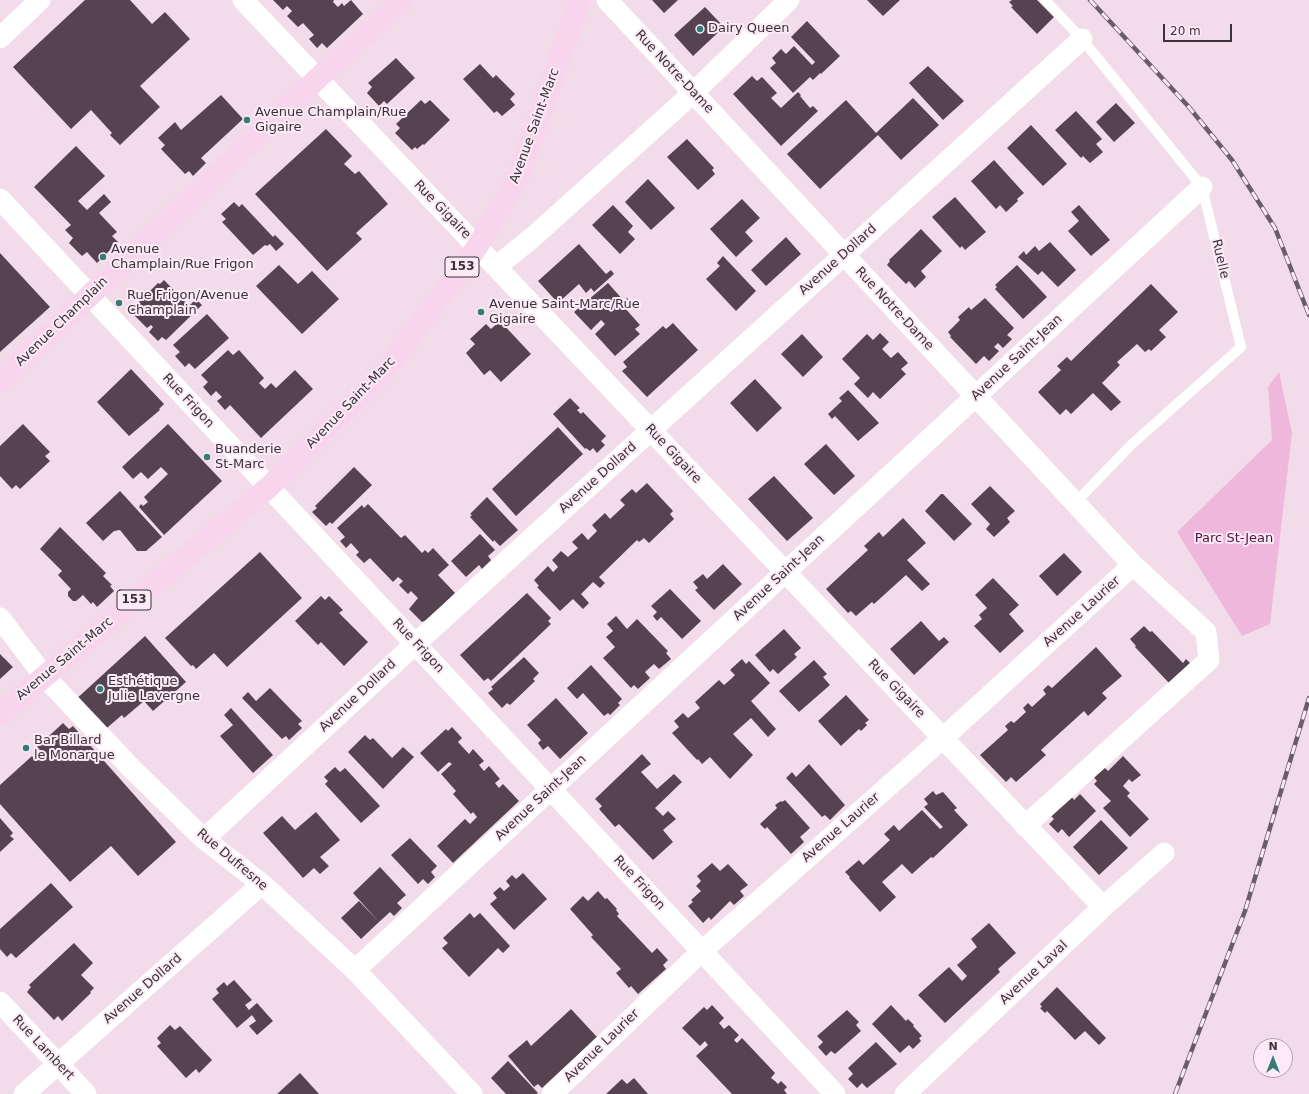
<!DOCTYPE html>
<html>
<head>
<meta charset="utf-8">
<style>
  body { margin:0 }
  #map { position:relative; width:1309px; height:1094px; overflow:hidden; background:#f2dcea; font-family:"DejaVu Sans",sans-serif }
  canvas { display:block }
  .north { position:absolute; left:1253px; top:1038px; width:40px; height:40px; box-sizing:border-box; background:#fcebf6; border:1px solid #afa1aa; border-radius:50%; rotate:0deg; font-size:11px; font-weight:700; line-height:16px; text-align:center; color:#3b3238 }
  .north::after { content:''; display:block; margin:auto; width:14px; height:18px; background:#357c77; clip-path:polygon(50% 0,100% 100%,50% 72%,0 100%) }
  .scale { position:absolute; left:1163px; top:24px; width:69px; height:18px; box-sizing:border-box; border:2px solid #3b3238; border-top:0; padding-left:5px; font-size:12px; line-height:14px; white-space:nowrap; color:#3b3238; -webkit-text-stroke:3px #fcebf6; paint-order:stroke }
</style>
</head>
<body>
<div id="map">
<canvas width="1309" height="1094"></canvas>
<div class="north">N</div>
<div class="scale">20 m</div>
</div>
<script>
const context = document.querySelector('canvas').getContext('2d');
context.lineJoin = 'round';
function fill(path, color) {
  context.fillStyle = color;
  context.fill(path, 'evenodd');
}
function toPath(rows) {
  const path = new Path2D();
  for (const r of rows) {
    path.moveTo(r[0], r[1]);
    for (let i = 2; i < r.length; i += 2) path.lineTo(r[i], r[i + 1]);
  }
  return path;
}
function trace(path, color, width, dash) {
  context.strokeStyle = color;
  context.lineWidth = width;
  context.lineCap = dash ? 'butt' : 'round';
  context.setLineDash(dash || []);
  context.stroke(path);
}
function label(font, color, halo, rows, align = 'center') {
  context.font = font + ' "DejaVu Sans",sans-serif';
  context.lineWidth = 4;
  context.setLineDash([]);
  context.textBaseline = 'middle';
  context.strokeStyle = halo;
  context.fillStyle = color;
  for (const [text, x, y, turn = 0] of rows) {
    context.save();
    context.translate(x, y);
    context.rotate((+turn || 0) * Math.PI / 180);
    context.textAlign = isNaN(turn) ? turn : align;
    if (halo) context.strokeText(text, 0, 0);
    context.fillText(text, 0, 0);
    context.restore();
  }
}
fill(toPath([
  [1279,372,1292,433,1270,624,1242,636,1177,532,1272,440,1268,387]
]), '#f0b7dd');
fill(toPath([
  [85,0,130,0,152,24,165,12,190,39,140,86,160,107,120,145,110,135,112,133,91,110,71,129,13,67],
  [273,0,334,0,333,2,338,7,342,3,344,6,351,0,363,14,327,48,322,43,317,48,309,39,314,35,303,23,298,27,287,16,292,11,287,6,283,10],
  [652,0,678,0,664,13],
  [867,0,900,0,883,16],
  [1012,0,1037,0,1054,17,1037,34,1011,7,1013,6,1009,2],
  [705,7,724,27,693,56,674,35],
  [807,21,840,56,821,74,820,73,813,80,810,77,793,93,770,68,776,63,772,58,781,49,786,54,794,46,812,65,815,62,791,37],
  [396,58,415,78,387,104,384,101,379,106,367,93,372,87,368,83],
  [480,64,493,78,496,75,515,94,510,99,515,105,502,116,497,111,494,113,463,79],
  [928,66,964,101,943,120,909,83],
  [752,76,757,81,762,77,777,93,771,98,781,108,798,92,801,95,800,96,810,108,813,106,818,111,781,146,733,94],
  [221,95,243,119,201,158,206,163,193,176,189,171,185,174,161,149,165,145,158,138,175,122,181,130],
  [913,98,939,125,901,160,878,135,820,189,787,154,846,100,876,133],
  [421,100,425,104,430,100,450,120,424,145,423,144,417,149,415,147,412,150,395,133,400,128,396,124],
  [1116,103,1135,123,1114,142,1096,122],
  [1076,111,1102,139,1096,144,1103,152,1090,163,1083,156,1081,158,1055,130],
  [1031,125,1067,164,1043,186,1007,148],
  [326,129,352,156,344,164,355,174,359,171,388,204,356,233,362,239,327,271,255,194],
  [687,139,714,168,712,170,715,174,698,190,667,157],
  [76,146,105,176,78,201,87,210,104,194,111,202,99,213,117,232,112,236,118,242,97,263,87,252,82,256,69,243,73,238,65,230,71,225,34,187],
  [994,160,1024,193,1017,199,1018,201,1006,212,1000,205,996,209,971,181],
  [648,179,675,208,651,230,625,202],
  [955,197,986,232,965,250,962,246,960,248,932,217],
  [742,199,760,218,745,232,753,241,736,257,710,229],
  [234,202,239,207,242,204,273,237,275,235,284,244,276,251,270,244,267,246,265,245,253,255,222,222,226,219,221,214],
  [613,205,633,226,628,232,635,239,620,254,592,225],
  [1079,205,1110,240,1091,256,1068,231,1079,221,1071,212],
  [921,229,942,251,921,271,926,277,915,288,909,281,906,284,887,265,890,261,889,260],
  [786,237,801,254,766,286,751,270],
  [1050,242,1076,270,1058,287,1042,271,1038,275,1018,257,1024,251,1026,255,1035,246,1039,251],
  [579,244,606,274,611,270,614,274,594,292,591,288,586,293,579,284,558,303,538,281],
  [0,253,50,307,0,352],
  [723,256,756,291,736,311,706,279,720,266,717,263],
  [279,265,298,284,312,271,339,299,302,334,256,286],
  [1017,265,1047,297,1023,319,995,289,997,287,995,285],
  [164,280,189,306,196,299,202,305,166,340,162,337,158,341,149,332,153,327,151,325,147,328,130,311,158,283,160,284],
  [608,283,624,301,627,298,630,301,624,307,640,325,635,329,640,334,615,356,595,334,605,324,601,320,591,330,574,312],
  [1151,284,1178,312,1159,330,1166,337,1151,351,1149,349,1145,352,1137,344,1117,362,1120,365,1102,383,1121,402,1111,411,1093,393,1071,414,1066,409,1060,415,1038,392,1061,370,1057,366,1067,357,1071,361],
  [985,298,1014,328,1007,335,1012,339,1003,348,998,343,994,347,999,351,989,361,984,356,976,364,950,337,951,336,948,332,960,320,958,317,969,307,971,310],
  [207,314,229,338,195,369,189,363,185,367,175,356,180,352,173,345],
  [500,321,531,354,501,382,490,370,484,375,466,353,475,344,470,339,486,324,491,329],
  [673,323,698,350,647,397,622,371,627,367,623,362,663,326,666,329],
  [880,333,889,342,882,349,891,358,898,352,908,363,901,369,906,374,880,399,873,392,868,398,854,384,860,378,842,359,867,334,873,340],
  [802,334,823,357,803,377,781,354],
  [228,350,233,355,239,350,264,378,259,383,265,389,271,383,276,388,295,370,313,389,261,438,230,405,225,410,217,401,222,397,216,391,211,396,203,387,208,382,201,375],
  [131,369,164,404,159,409,160,410,129,436,97,402],
  [755,379,782,408,757,432,730,403],
  [848,390,879,423,858,441,835,416,832,419,828,414,842,401,839,398],
  [570,398,580,408,577,410,581,414,583,412,606,436,601,441,605,445,597,453,593,448,590,451,586,448,585,449,553,414],
  [23,424,50,452,45,456,50,461,20,489,16,485,12,489,0,476,0,446],
  [168,424,222,481,164,535,139,507,141,504,143,506,148,502,144,497,168,474,161,467,148,479,141,472,133,479,122,467],
  [558,427,583,454,516,516,492,489],
  [826,444,855,476,834,495,804,464],
  [354,467,372,485,332,524,330,522,326,526,312,512,317,508,315,506],
  [774,476,813,518,787,541,748,499],
  [647,483,673,511,670,514,674,519,649,543,644,538,639,542,637,540,599,577,605,583,600,588,593,582,581,594,589,603,583,609,573,599,560,611,537,587,539,586,534,580,548,566,553,572,558,567,552,560,561,551,568,557,569,556,578,548,572,542,582,533,588,540,597,531,592,525,605,513,610,519,625,505,620,500,632,489,636,493],
  [990,486,1015,511,1007,518,1010,522,994,537,986,529,990,524,971,504],
  [120,491,162,537,146,551,137,551,120,530,114,531,103,541,86,523],
  [941,494,943,494,972,524,954,541,925,511],
  [487,497,518,530,500,546,494,540,493,542,470,517,472,515,470,514],
  [368,504,401,538,405,535,422,553,425,550,428,553,433,548,449,565,438,575,455,593,427,620,422,622,409,609,418,598,411,591,408,594,399,585,403,581,398,577,393,582,370,558,364,563,356,555,359,552,351,543,346,548,340,541,345,537,337,528,362,505,364,508],
  [903,518,926,543,907,560,930,584,922,591,906,575,874,604,872,602,856,616,851,611,848,613,826,589,868,550,864,546,879,532,883,537],
  [60,527,106,573,103,576,112,585,110,586,114,591,97,607,93,602,91,604,83,595,76,601,73,601,68,596,68,592,71,589,58,575,62,571,40,549],
  [480,534,495,550,488,556,491,560,482,569,479,565,466,577,451,561],
  [260,552,302,598,227,667,214,653,196,669,193,665,191,666,165,638],
  [1064,553,1082,572,1057,596,1039,576],
  [723,564,742,584,714,610,695,590,698,588,693,582,703,574,707,579],
  [993,578,1019,605,1009,614,1024,631,1000,653,974,626,982,619,979,615,987,608,975,595],
  [670,589,701,621,682,639,661,617,657,621,653,616,657,612,651,606],
  [527,593,551,618,548,621,551,624,491,681,488,678,484,681,460,655],
  [321,596,325,600,329,596,343,610,339,613,368,642,344,666,321,642,318,645,295,621],
  [616,616,627,629,637,619,668,651,666,653,671,659,659,669,654,664,645,672,650,678,638,689,634,685,631,688,603,658,615,647,606,637,613,631,607,624],
  [921,621,939,641,944,637,949,642,914,675,890,649],
  [1144,626,1150,632,1152,631,1183,663,1186,659,1190,663,1169,683,1135,647,1136,646,1130,639],
  [784,629,801,648,794,654,797,657,778,674,773,669,770,672,755,655],
  [145,636,186,682,153,711,144,701,124,718,122,715,101,733,73,702],
  [1096,647,1122,676,1102,693,1107,698,1088,716,1084,711,1041,750,1046,755,1016,782,1011,777,1006,782,980,755,1008,730,1005,726,1011,721,1014,723,1026,712,1023,708,1028,703,1032,707,1046,694,1043,690,1048,685,1052,688],
  [0,654,13,667,0,679],
  [524,657,539,673,533,679,535,681,510,705,507,703,502,708,488,693,493,689,491,687],
  [742,659,746,664,749,661,770,683,751,701,776,729,768,737,751,718,733,734,753,755,730,779,710,757,702,764,698,759,697,760,672,733,679,727,674,721,683,713,688,718,700,708,695,702,719,680,724,685,731,679,735,675,730,670],
  [814,660,827,674,823,677,830,685,799,712,779,691],
  [591,665,622,699,618,703,620,705,610,715,608,713,604,716,583,693,577,699,567,688],
  [270,688,302,721,298,724,302,728,289,740,286,736,282,739,242,698,248,692,256,701],
  [846,695,869,720,865,723,867,725,861,731,859,729,841,746,818,721],
  [556,698,588,733,560,759,548,746,543,750,538,743,541,740,527,725],
  [231,708,273,755,253,773,220,736,233,725,224,715],
  [63,723,69,729,73,726,176,842,138,876,111,846,70,882,0,804,0,785,32,756,34,759,42,752,37,747],
  [452,727,462,738,458,742,469,754,473,749,484,761,479,765,484,771,489,766,500,779,495,783,499,788,503,784,519,801,453,863,437,846,465,819,470,824,477,817,473,812,471,814,453,794,456,791,441,774,452,764,449,762,438,772,420,753,446,729,448,731],
  [365,735,370,740,373,738,392,758,403,747,414,757,383,789,348,752],
  [642,754,651,764,641,772,657,789,674,774,682,782,655,808,663,816,668,811,676,819,663,830,673,842,653,860,619,824,615,827,599,809,602,806,595,799],
  [1123,756,1141,775,1132,782,1129,779,1123,786,1130,793,1127,796,1149,819,1130,837,1103,808,1111,801,1094,784,1097,781,1092,775,1102,765,1108,771],
  [809,764,845,805,830,820,825,815,822,817,786,778,792,772,796,777],
  [335,767,340,772,345,768,380,806,361,823,325,784,328,781,324,777],
  [933,791,936,795,943,792,957,808,954,810,968,825,933,858,931,857,912,874,902,864,882,882,896,897,880,912,849,878,850,877,845,872,859,860,863,865,890,840,884,834,894,825,899,831,922,810,940,829,943,827,924,807,928,804,924,799],
  [1080,794,1096,811,1069,837,1062,829,1058,833,1049,824,1054,819,1050,815,1071,796,1074,800],
  [785,800,810,828,800,837,804,842,791,854,767,827,765,829,760,824,777,808,775,805,781,801,782,802],
  [316,812,340,840,320,857,329,866,320,874,314,868,303,878,263,833,282,816,295,830],
  [0,818,13,833,10,836,14,839,0,852],
  [1101,820,1128,848,1099,875,1073,847],
  [410,838,437,866,431,872,435,877,428,884,423,879,418,884,391,855],
  [712,863,720,871,728,864,748,885,740,891,744,896,734,905,730,901,711,920,709,917,703,923,688,906,693,902,691,900,701,891,696,886,701,881,697,876],
  [380,867,406,895,397,903,402,908,394,916,390,912,379,922,353,893],
  [523,873,547,899,514,930,490,904,497,898,493,893,500,887,504,891,510,886,506,881,512,875,516,879],
  [51,883,73,907,16,958,11,953,7,957,0,949,0,929],
  [598,891,605,899,607,898,617,909,616,910,619,914,617,916,652,953,657,948,668,960,663,965,666,969,638,994,631,986,629,988,616,973,621,969,591,937,593,935,570,909,583,896,588,901],
  [359,901,379,922,361,939,341,918],
  [470,913,474,918,480,913,510,946,503,953,498,948,469,977,442,948,448,943,443,938],
  [989,923,1016,953,998,969,1000,972,945,1023,918,995,949,967,962,981,967,976,957,965,977,947,971,939],
  [74,943,93,963,81,975,94,988,90,992,91,993,62,1021,58,1016,54,1020,27,992,31,987,29,985],
  [234,980,252,1000,245,1005,249,1010,257,1003,273,1021,257,1035,249,1026,256,1021,252,1015,237,1028,212,999,219,993,216,989,224,982,227,986],
  [1057,987,1106,1038,1099,1045,1085,1031,1075,1040,1047,1011,1045,1013,1040,1008,1042,1007,1040,1004],
  [712,1005,724,1018,719,1023,724,1029,729,1025,739,1035,734,1040,737,1043,742,1038,775,1073,771,1078,775,1081,778,1084,781,1081,787,1087,784,1090,787,1094,732,1094,696,1056,708,1045,705,1041,700,1046,682,1028,704,1007,707,1010],
  [891,1005,906,1021,908,1019,914,1025,913,1026,922,1036,919,1038,921,1041,913,1049,909,1045,900,1053,872,1024],
  [571,1009,597,1037,542,1088,538,1084,534,1087,508,1056,527,1040,531,1046],
  [847,1010,859,1022,856,1025,861,1031,835,1054,831,1051,826,1056,818,1047,823,1042,817,1036],
  [170,1025,175,1030,180,1026,212,1060,199,1073,196,1069,186,1078,157,1046,161,1043,157,1038],
  [876,1042,897,1064,867,1088,862,1083,857,1088,848,1079,853,1074,848,1068],
  [508,1061,538,1093,536,1094,506,1094,491,1078],
  [300,1073,319,1094,277,1094],
  [634,1078,648,1094,606,1094,622,1079,627,1084]
]), '#55434f');
trace(toPath([
  [1045,0,1082,39,1202,187,1241,347,1132,444,1075,503]
]), '#fff', 10);
trace(toPath([
  [243,0,1103,907],
  [607,0,1133,565,1206,632,1209,660,1025,826],
  [0,38,40,0],
  [0,199,835,1094],
  [496,267,533,237,693,93,789,0],
  [0,618,44,676,133,770,204,839,262,884,355,970,472,1094],
  [204,839,415,644,1082,39],
  [355,970,1202,187],
  [0,1002,86,1094],
  [24,1094,262,884],
  [552,1094,702,951,943,738,1133,565],
  [905,1094,1103,907,1164,853]
]), '#fff', 21);
trace(toPath([
  [0,381,317,79,403,0],
  [0,714,269,487,384,372,477,247,518,177,580,0]
]), '#f9d4ed', 22);
const rail = toPath([
  [1090,0,1188,106,1232,160,1275,228,1309,315],
  [1175,1094,1245,911,1309,698]
]);
trace(rail, '#6a5d66', 4.5);
trace(rail, '#fcebf6', 3, [9]);
for (const [x, y, r, color] of [
  [700,29,4,"#357c77"],
  [247,120,4,"#357c77"],
  [103,257,4,"#357c77"],
  [119,303,4,"#357c77"],
  [481,312,4,"#357c77"],
  [207,457,4,"#357c77"],
  [100,689,4,"#357c77"],
  [26,748,4,"#357c77"]
]) {
  const dot = new Path2D();
  dot.arc(x, y, r, 0, 2 * Math.PI);
  context.fillStyle = color;
  context.fill(dot);
  trace(dot, '#fcebf6', 1.5);
}
for (const [x, y, w] of [
  [462,267,34],
  [134,600,34]
]) {
  const box = new Path2D();
  box.roundRect(x - w / 2, y - 10, w, 20, 3);
  context.fillStyle = '#fcebf6';
  context.fill(box);
  trace(box, '#3b3238', 1);
}
label('bold 12px', '#3b3238', null, [
  ["153",462,267],
  ["153",134,600]
]);
label('13px', '#3b3238', '#fcebf6', [
  ["Dairy Queen",708,29],
  ["Avenue Champlain/Rue",255,113],
  ["Gigaire",255,128],
  ["Avenue",111,250],
  ["Champlain/Rue Frigon",111,265],
  ["Rue Frigon/Avenue",127,296],
  ["Champlain",127,311],
  ["Avenue Saint-Marc/Rue",489,305],
  ["Gigaire",489,320],
  ["Buanderie",215,450],
  ["St-Marc",215,465],
  ["Esthétique",108,682],
  ["Julie Lavergne",108,697],
  ["Bar Billard",34,741],
  ["le Monarque",34,756]
], 'left');
label('13px', '#3b3238', '#fcebf6', [
  ["Rue Notre-Dame",674,72,47],
  ["Avenue Saint-Marc",535,126,-70],
  ["Rue Gigaire",442,210,46],
  ["Ruelle",1220,259,77],
  ["Avenue Dollard",838,260,-42],
  ["Rue Notre-Dame",894,309,47],
  ["Avenue Champlain",62,322,-44],
  ["Avenue Saint-Jean",1017,358,-43],
  ["Rue Frigon",188,401,47],
  ["Avenue Saint-Marc",351,403,-46],
  ["Rue Gigaire",673,454,47],
  ["Avenue Dollard",598,478,-42],
  ["Avenue Saint-Jean",779,578,-43],
  ["Avenue Laurier",1082,612,-42],
  ["Rue Frigon",418,646,47],
  ["Avenue Saint-Marc",65,659,-40],
  ["Rue Gigaire",896,689,46],
  ["Avenue Dollard",358,696,-43],
  ["Avenue Saint-Jean",541,798,-43],
  ["Avenue Laurier",841,828,-41],
  ["Rue Dufresne",232,860,40],
  ["Rue Frigon",639,883,47],
  ["Avenue Laval",1034,973,-43],
  ["Avenue Dollard",143,989,-41],
  ["Avenue Laurier",602,1046,-44],
  ["Rue Lambert",43,1048,47]
]);
label('13px', '#540f45', '#fcebf6', [
  ["Parc St-Jean",1234,539]
]);
</script>
</body>
</html>
